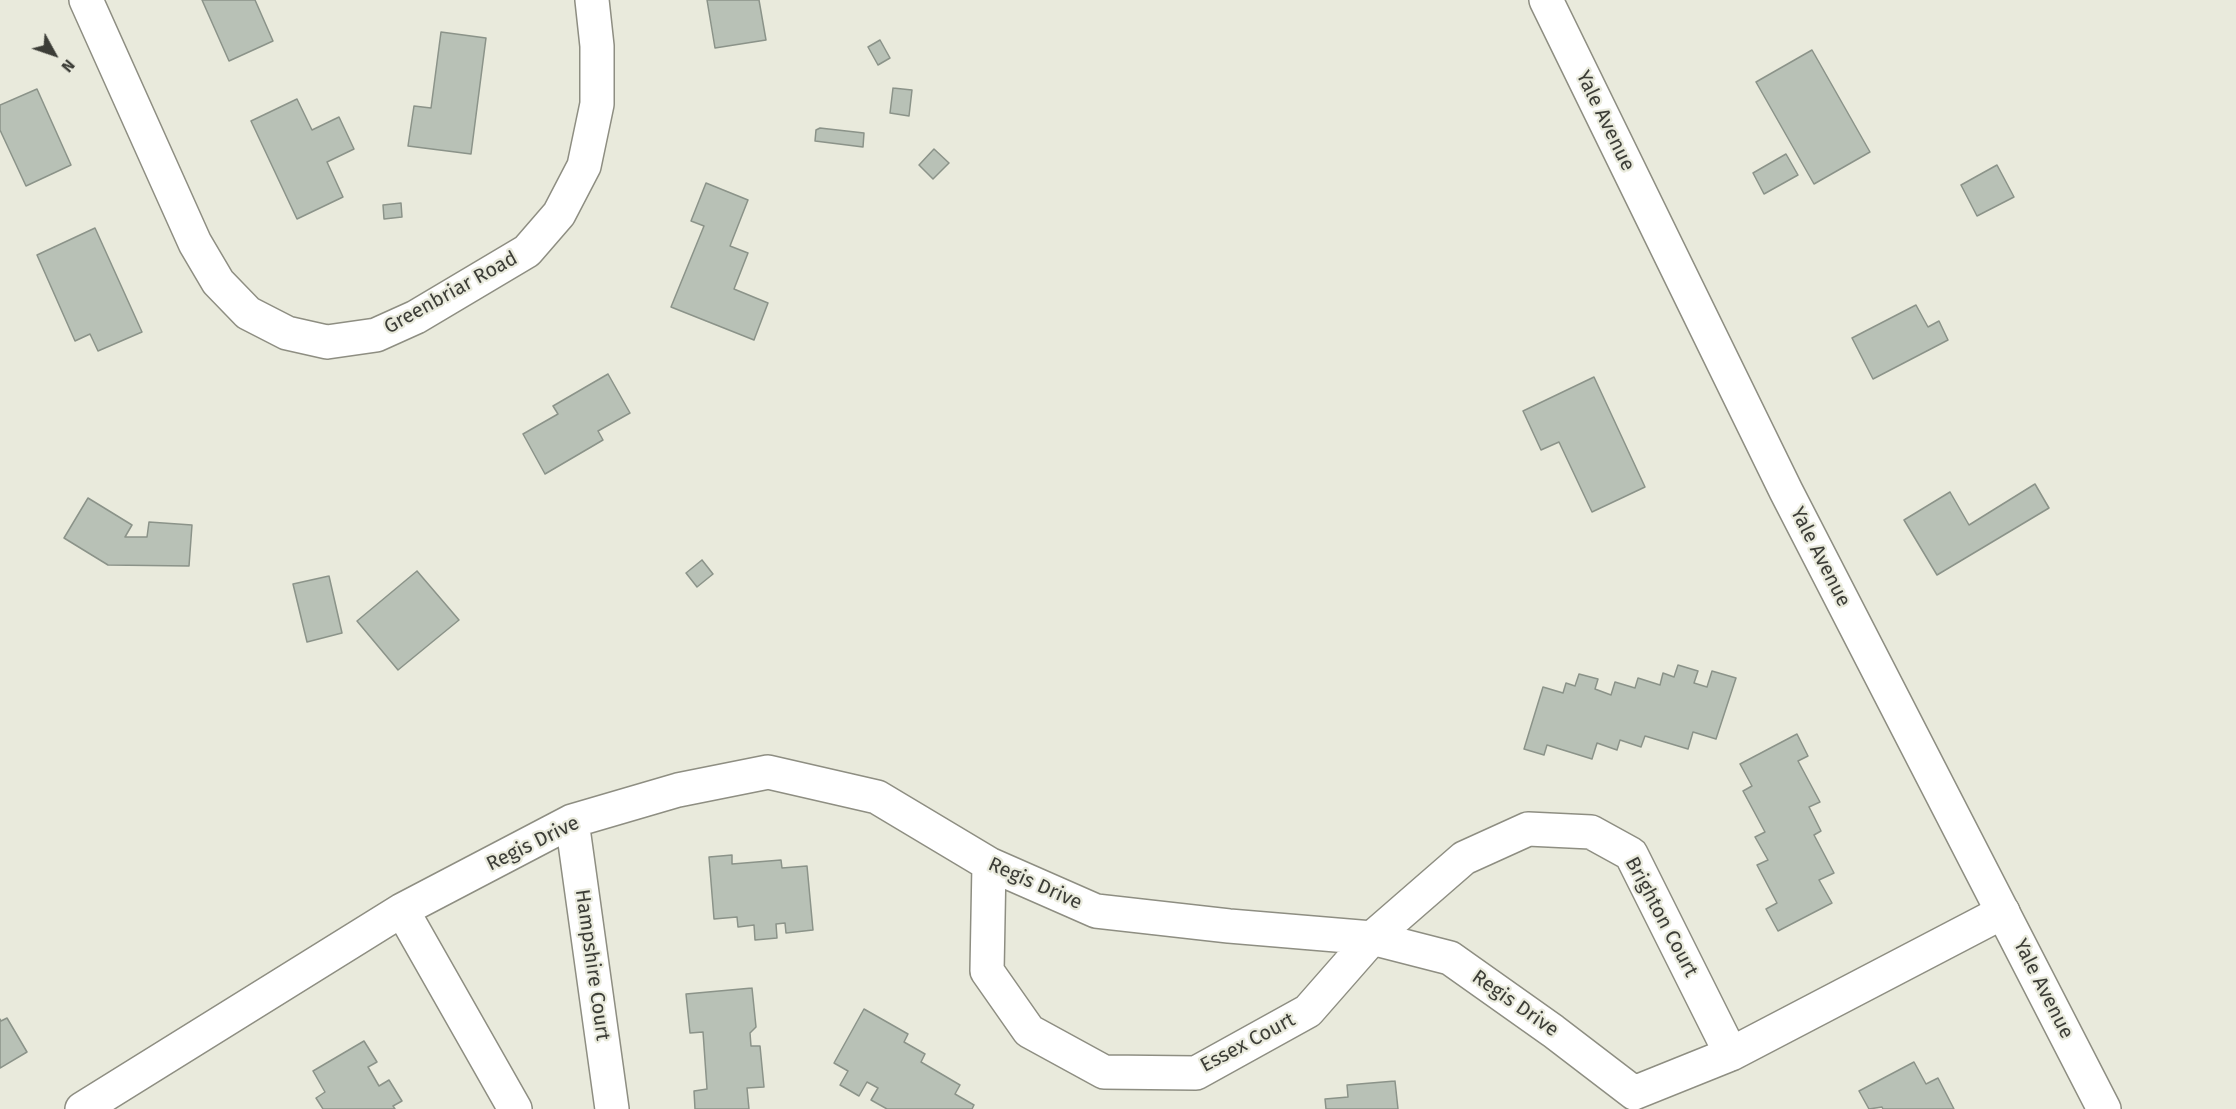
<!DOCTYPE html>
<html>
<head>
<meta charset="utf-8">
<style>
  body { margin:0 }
  #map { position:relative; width:2236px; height:1109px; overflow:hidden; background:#e9eadc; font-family:"Fira Sans",sans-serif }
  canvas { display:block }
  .north { position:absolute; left:24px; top:24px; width:60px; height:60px; -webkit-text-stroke:4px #e9eadc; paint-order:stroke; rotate:130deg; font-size:16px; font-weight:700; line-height:24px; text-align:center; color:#3c3d37 }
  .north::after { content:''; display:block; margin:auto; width:21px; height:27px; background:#3c3d37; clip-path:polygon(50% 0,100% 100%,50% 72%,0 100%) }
</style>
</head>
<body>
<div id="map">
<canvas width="2236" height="1109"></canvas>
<div class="north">N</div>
</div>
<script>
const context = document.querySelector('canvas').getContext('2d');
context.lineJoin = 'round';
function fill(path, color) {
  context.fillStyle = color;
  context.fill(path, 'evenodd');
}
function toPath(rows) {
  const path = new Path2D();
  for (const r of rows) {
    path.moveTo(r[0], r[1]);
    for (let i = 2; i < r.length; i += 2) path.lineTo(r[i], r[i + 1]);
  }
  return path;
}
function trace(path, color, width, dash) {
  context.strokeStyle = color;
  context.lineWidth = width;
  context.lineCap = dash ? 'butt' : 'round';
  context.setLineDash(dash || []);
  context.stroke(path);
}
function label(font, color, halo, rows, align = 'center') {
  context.font = font + ' "Fira Sans",sans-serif';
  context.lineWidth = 4.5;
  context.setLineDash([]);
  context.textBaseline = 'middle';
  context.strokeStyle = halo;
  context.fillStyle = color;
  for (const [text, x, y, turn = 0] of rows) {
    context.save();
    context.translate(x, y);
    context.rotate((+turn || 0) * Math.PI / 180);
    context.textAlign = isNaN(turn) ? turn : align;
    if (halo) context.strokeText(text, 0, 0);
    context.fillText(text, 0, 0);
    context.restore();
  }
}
const building = toPath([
  [202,0,255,0,273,41,229,61,202,0],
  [707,0,759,0,766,40,715,48,707,0],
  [441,32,486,38,471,154,408,146,414,106,431,108,441,32],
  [880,40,890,58,878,65,868,47,880,40],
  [1812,50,1870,152,1814,184,1756,82,1812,50],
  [893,88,912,90,909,116,890,113,893,88],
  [37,89,71,165,26,186,0,130,0,105,37,89],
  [297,99,312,130,339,117,354,149,327,162,343,197,297,219,251,121,297,99],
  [820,128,864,133,863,147,815,141,816,130,820,128],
  [934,149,949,163,933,179,919,165,934,149],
  [1786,154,1798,175,1764,194,1753,173,1786,154],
  [1997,165,2014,197,1977,216,1961,185,1997,165],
  [706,183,748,200,730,246,748,253,734,289,768,303,754,340,671,307,704,226,691,221,706,183],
  [401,203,402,217,384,219,383,205,401,203],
  [95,228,142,332,98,351,90,334,75,341,37,255,95,228],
  [1916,305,1928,327,1939,321,1948,340,1873,379,1852,338,1916,305],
  [608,374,630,413,598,431,603,440,545,474,523,434,558,414,553,406,608,374],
  [1594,377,1645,487,1592,512,1559,442,1541,450,1523,411,1594,377],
  [2035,484,2049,508,1937,575,1904,520,1950,492,1969,525,2035,484],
  [88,498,132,525,125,537,147,537,149,522,192,525,189,566,108,565,64,538,88,498],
  [702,560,713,574,697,587,686,573,702,560],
  [417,571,459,620,398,670,357,621,417,571],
  [329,576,342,633,307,642,293,584,329,576],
  [1678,665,1698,671,1694,683,1707,687,1712,671,1736,678,1716,739,1693,732,1688,749,1645,736,1641,747,1620,740,1617,750,1597,743,1592,759,1547,745,1544,755,1524,749,1543,687,1563,693,1566,683,1575,686,1579,674,1598,679,1595,689,1611,695,1615,682,1635,688,1638,678,1660,685,1663,673,1674,677,1678,665],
  [1797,734,1808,756,1798,761,1820,802,1809,807,1821,831,1814,835,1834,873,1819,880,1832,903,1778,931,1766,909,1777,903,1757,865,1768,860,1755,837,1765,832,1743,791,1752,786,1740,764,1797,734],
  [732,855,732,864,781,860,782,868,807,866,813,930,786,933,785,923,776,924,777,938,755,940,754,925,738,927,737,917,714,919,709,857,732,855],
  [752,988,756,1027,750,1033,751,1046,760,1046,764,1087,747,1088,749,1109,695,1109,694,1091,707,1089,703,1032,690,1033,686,994,752,988],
  [864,1009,908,1034,904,1042,925,1054,921,1062,960,1085,955,1094,974,1105,972,1109,887,1109,871,1100,878,1088,867,1082,859,1096,840,1085,848,1071,834,1063,864,1009],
  [7,1018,27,1052,0,1068,0,1019,1,1021,7,1018],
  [364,1041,377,1062,368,1067,379,1086,389,1080,402,1101,393,1106,395,1109,323,1109,316,1098,325,1092,313,1071,364,1041],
  [1914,1062,1926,1084,1938,1078,1954,1109,1883,1109,1882,1107,1869,1109,1859,1091,1914,1062],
  [1395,1081,1398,1109,1326,1109,1325,1099,1348,1097,1347,1085,1395,1081]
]);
fill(building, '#b8c1b6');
trace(building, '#8b9389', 1.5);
const minor = toPath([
  [86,0,195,243,218,282,248,313,287,333,327,342,376,335,416,317,527,251,559,214,584,166,597,104,597,46,592,0],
  [572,821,612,1109],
  [989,864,987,971,1029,1031,1104,1072,1196,1073,1308,1011,1372,938,1464,858,1528,829,1591,832,1631,854,1731,1054],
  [402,910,515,1109],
  [82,1109,402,910,572,821,678,790,768,772,877,797,989,864,1096,911,1229,926,1372,938,1450,958,1553,1031,1634,1093,1731,1054,2003,912]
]);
const tertiary = toPath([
  [1546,0,1786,491,2104,1109]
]);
trace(minor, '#8e8e82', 36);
trace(tertiary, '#8e8e82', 36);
trace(minor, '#fff', 33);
trace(tertiary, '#fff', 33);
label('20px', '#3c3d37', '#e9eadc', [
  ["Yale Avenue",1605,121,64],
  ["Greenbriar Road",451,293,-29],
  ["Yale Avenue",1820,557,63],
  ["Regis Drive",533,844,-26],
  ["Regis Drive",1035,884,24],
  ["Brighton Court",1661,917,62],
  ["Hampshire Court",592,965,82],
  ["Yale Avenue",2043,989,63],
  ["Regis Drive",1515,1004,35],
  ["Essex Court",1248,1043,-28]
]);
</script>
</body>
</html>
